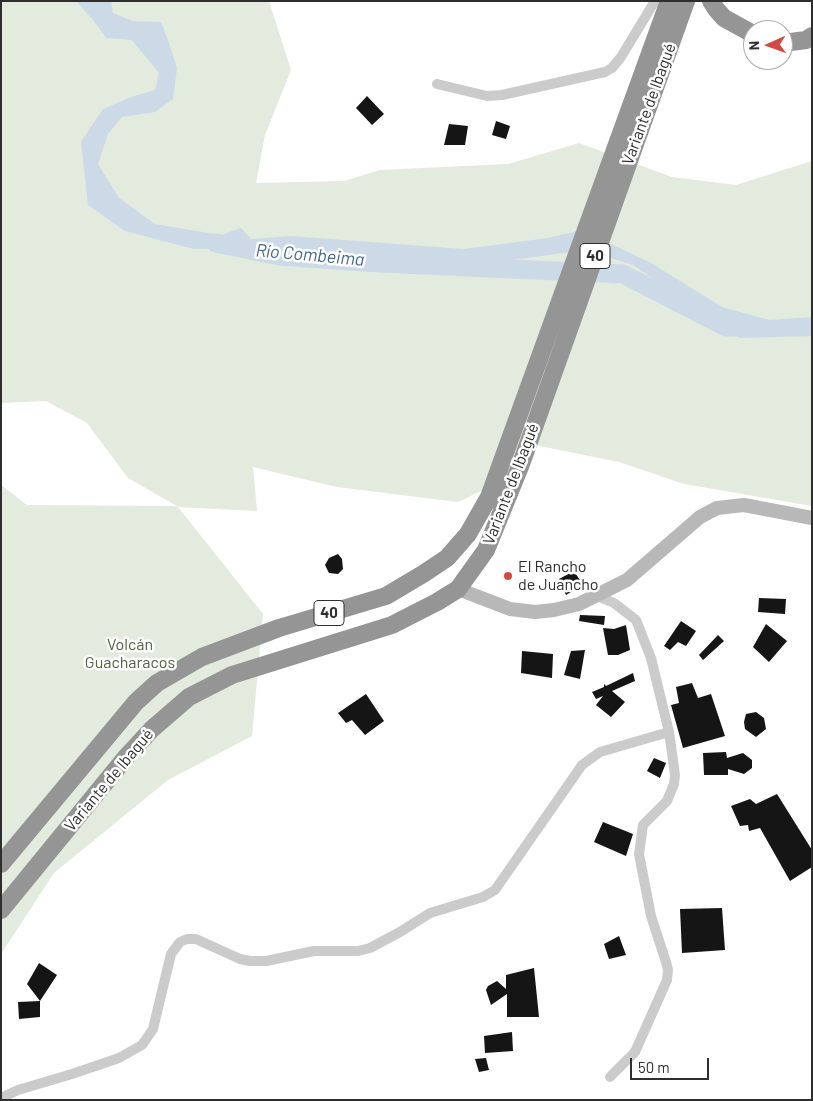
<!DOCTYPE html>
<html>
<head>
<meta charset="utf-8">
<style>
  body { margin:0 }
  #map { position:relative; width:813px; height:1101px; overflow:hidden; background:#fff; font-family:Barlow,sans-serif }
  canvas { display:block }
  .frame { position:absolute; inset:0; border:2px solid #2e2e2e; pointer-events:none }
  .north { position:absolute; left:743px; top:20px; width:50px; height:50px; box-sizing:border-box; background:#fff; border:1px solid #ababab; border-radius:50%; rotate:268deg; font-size:14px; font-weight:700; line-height:20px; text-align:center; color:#2e2e2e }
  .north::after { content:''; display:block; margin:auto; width:18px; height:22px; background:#d04a45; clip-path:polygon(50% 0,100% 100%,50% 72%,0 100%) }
  .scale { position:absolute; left:630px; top:1058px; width:79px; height:22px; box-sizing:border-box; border:2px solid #2e2e2e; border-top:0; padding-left:6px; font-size:15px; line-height:18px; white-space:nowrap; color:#2e2e2e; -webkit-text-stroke:4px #fff; paint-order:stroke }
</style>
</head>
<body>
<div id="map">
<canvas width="813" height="1101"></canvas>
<div class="frame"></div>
<div class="north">N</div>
<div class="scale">50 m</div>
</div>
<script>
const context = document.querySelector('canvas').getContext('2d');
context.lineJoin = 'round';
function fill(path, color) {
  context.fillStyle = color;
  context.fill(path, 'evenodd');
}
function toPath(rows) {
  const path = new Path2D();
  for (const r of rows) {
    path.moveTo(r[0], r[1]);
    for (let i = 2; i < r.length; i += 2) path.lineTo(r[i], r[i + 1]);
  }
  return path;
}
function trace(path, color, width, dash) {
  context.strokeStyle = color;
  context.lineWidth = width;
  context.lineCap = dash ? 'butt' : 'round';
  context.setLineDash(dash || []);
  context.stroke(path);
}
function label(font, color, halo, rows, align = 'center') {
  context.font = font + ' Barlow,sans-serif';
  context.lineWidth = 5;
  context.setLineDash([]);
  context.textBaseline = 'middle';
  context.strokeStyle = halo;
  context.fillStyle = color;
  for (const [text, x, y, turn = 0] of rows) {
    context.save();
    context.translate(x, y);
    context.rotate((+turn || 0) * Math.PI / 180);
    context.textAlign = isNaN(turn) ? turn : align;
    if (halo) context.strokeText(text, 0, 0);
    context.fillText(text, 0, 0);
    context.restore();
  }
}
fill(toPath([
  [1,1,269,1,291,70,265,135,256,183,344,181,380,170,508,164,579,143,672,177,736,185,812,161,812,506,684,484,619,462,525,443,506,479,458,502,337,487,253,467,257,511,178,507,263,614,252,736,168,780,54,873,1,954,1,485,27,505,177,506,128,478,87,423,46,401,1,403]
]), '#e3eade');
fill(toPath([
  [76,1,111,1,113,13,133,21,161,22,169,43,177,68,173,99,155,112,122,117,108,134,98,164,119,198,155,224,221,235,241,228,251,239,291,236,463,249,548,238,582,230,651,263,722,307,769,320,812,317,812,336,740,338,633,265,585,250,512,260,429,258,344,251,271,248,194,249,125,231,88,205,81,142,103,109,131,97,155,90,159,73,132,40,106,38,94,21]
]), '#ccdae8');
trace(toPath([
  [216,243,279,256,380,263,623,274,726,327,737,327]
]), '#ccdae8', 19);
fill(toPath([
  [367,96,384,114,372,125,356,108],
  [496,121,510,126,506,139,492,135],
  [449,124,468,126,465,145,444,145],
  [338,554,342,559,343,569,338,574,329,573,325,565,329,558],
  [574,571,583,585,566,595,559,579],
  [759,598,786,599,785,614,758,612],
  [580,615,605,616,604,625,579,621],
  [681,621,696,631,686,646,678,642,670,650,664,646],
  [766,624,787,641,769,662,753,647],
  [626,625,630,650,618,655,608,655,603,628,614,629],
  [718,635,724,641,703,660,699,655],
  [585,650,580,679,564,675,571,651],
  [522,651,553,654,552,678,521,673],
  [633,673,635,681,612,691,625,702,611,717,596,705,603,696,596,699,592,692,604,687,604,684,606,686],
  [692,683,698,698,711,694,725,736,683,748,671,705,679,703,676,687],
  [366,694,384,721,365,735,352,720,346,723,338,713],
  [756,712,764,718,766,729,756,737,745,729,744,722,746,714],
  [726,752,727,758,743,753,752,760,752,768,744,774,728,769,728,775,704,775,703,753],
  [654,758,666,763,660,778,647,771],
  [777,794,812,850,812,867,790,881,760,828,749,831,748,825,740,826,731,806,750,799,756,804],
  [603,822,633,834,626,856,594,842],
  [722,908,725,950,682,953,680,909],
  [619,936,626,955,609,959,604,944],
  [39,963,57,975,40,1001,27,984],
  [534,968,539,1017,507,1017,507,994,491,1005,486,990,488,986,497,981,506,989,506,975],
  [40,1001,40,1017,19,1019,18,1002],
  [512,1032,513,1051,485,1053,484,1036],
  [486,1058,489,1070,479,1072,475,1059]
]), '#151515');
trace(toPath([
  [437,84,487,96,502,95,605,72,612,68,621,57,655,1],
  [597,596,614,603,636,620,651,658,669,732,675,775,674,784,667,801,643,825,639,854,651,916,666,962,668,970,667,980,635,1052,610,1077],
  [1,1098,18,1090,72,1074,119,1058,142,1045,153,1029,171,954,180,942,187,939,196,939,240,959,250,961,266,961,314,951,358,951,370,948,400,932,430,913,483,897,495,890,582,765,600,752,669,732]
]), '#cbcbcb', 10);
trace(toPath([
  [458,589,510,609,535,612,554,610,579,604,627,580,700,517,717,508,744,505,812,518]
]), '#b8b8b8', 14);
trace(toPath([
  [711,1,716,9,724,18,753,34],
  [783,43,806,40,812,36],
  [1,864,136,702,157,683,202,657,279,628,386,596,423,574,447,558,468,534,489,497,669,1],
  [1,910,127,756,152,729,189,697,232,675,392,625,437,602,458,589,486,550,521,464,686,1]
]), '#959595', 18);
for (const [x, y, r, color] of [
  [508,576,5,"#d04a45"]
]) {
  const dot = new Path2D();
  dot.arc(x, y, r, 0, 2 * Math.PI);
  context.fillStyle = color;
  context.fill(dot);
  trace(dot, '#fff', 2);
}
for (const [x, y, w] of [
  [595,256,30],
  [329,613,30]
]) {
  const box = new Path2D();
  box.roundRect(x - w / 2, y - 12.5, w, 25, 4);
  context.fillStyle = '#fff';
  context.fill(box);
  trace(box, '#2e2e2e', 1);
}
label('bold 15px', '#2e2e2e', null, [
  ["40",595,256],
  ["40",329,613]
]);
label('16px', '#2e2e2e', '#fff', [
  ["Variante de Ibagué",649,104,-70],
  ["Variante de Ibagué",511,484,-69],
  ["Variante de Ibagué",109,780,-50]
]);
label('16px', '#2e2e2e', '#fff', [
  ["El Rancho",518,567],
  ["de Juancho",518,585]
], 'left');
label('16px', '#4e6541', '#fff', [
  ["Volcán",130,645],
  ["Guacharacos",130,663]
]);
label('italic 18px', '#466787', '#fff', [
  ["Río Combeima",310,255,5]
]);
</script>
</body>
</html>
